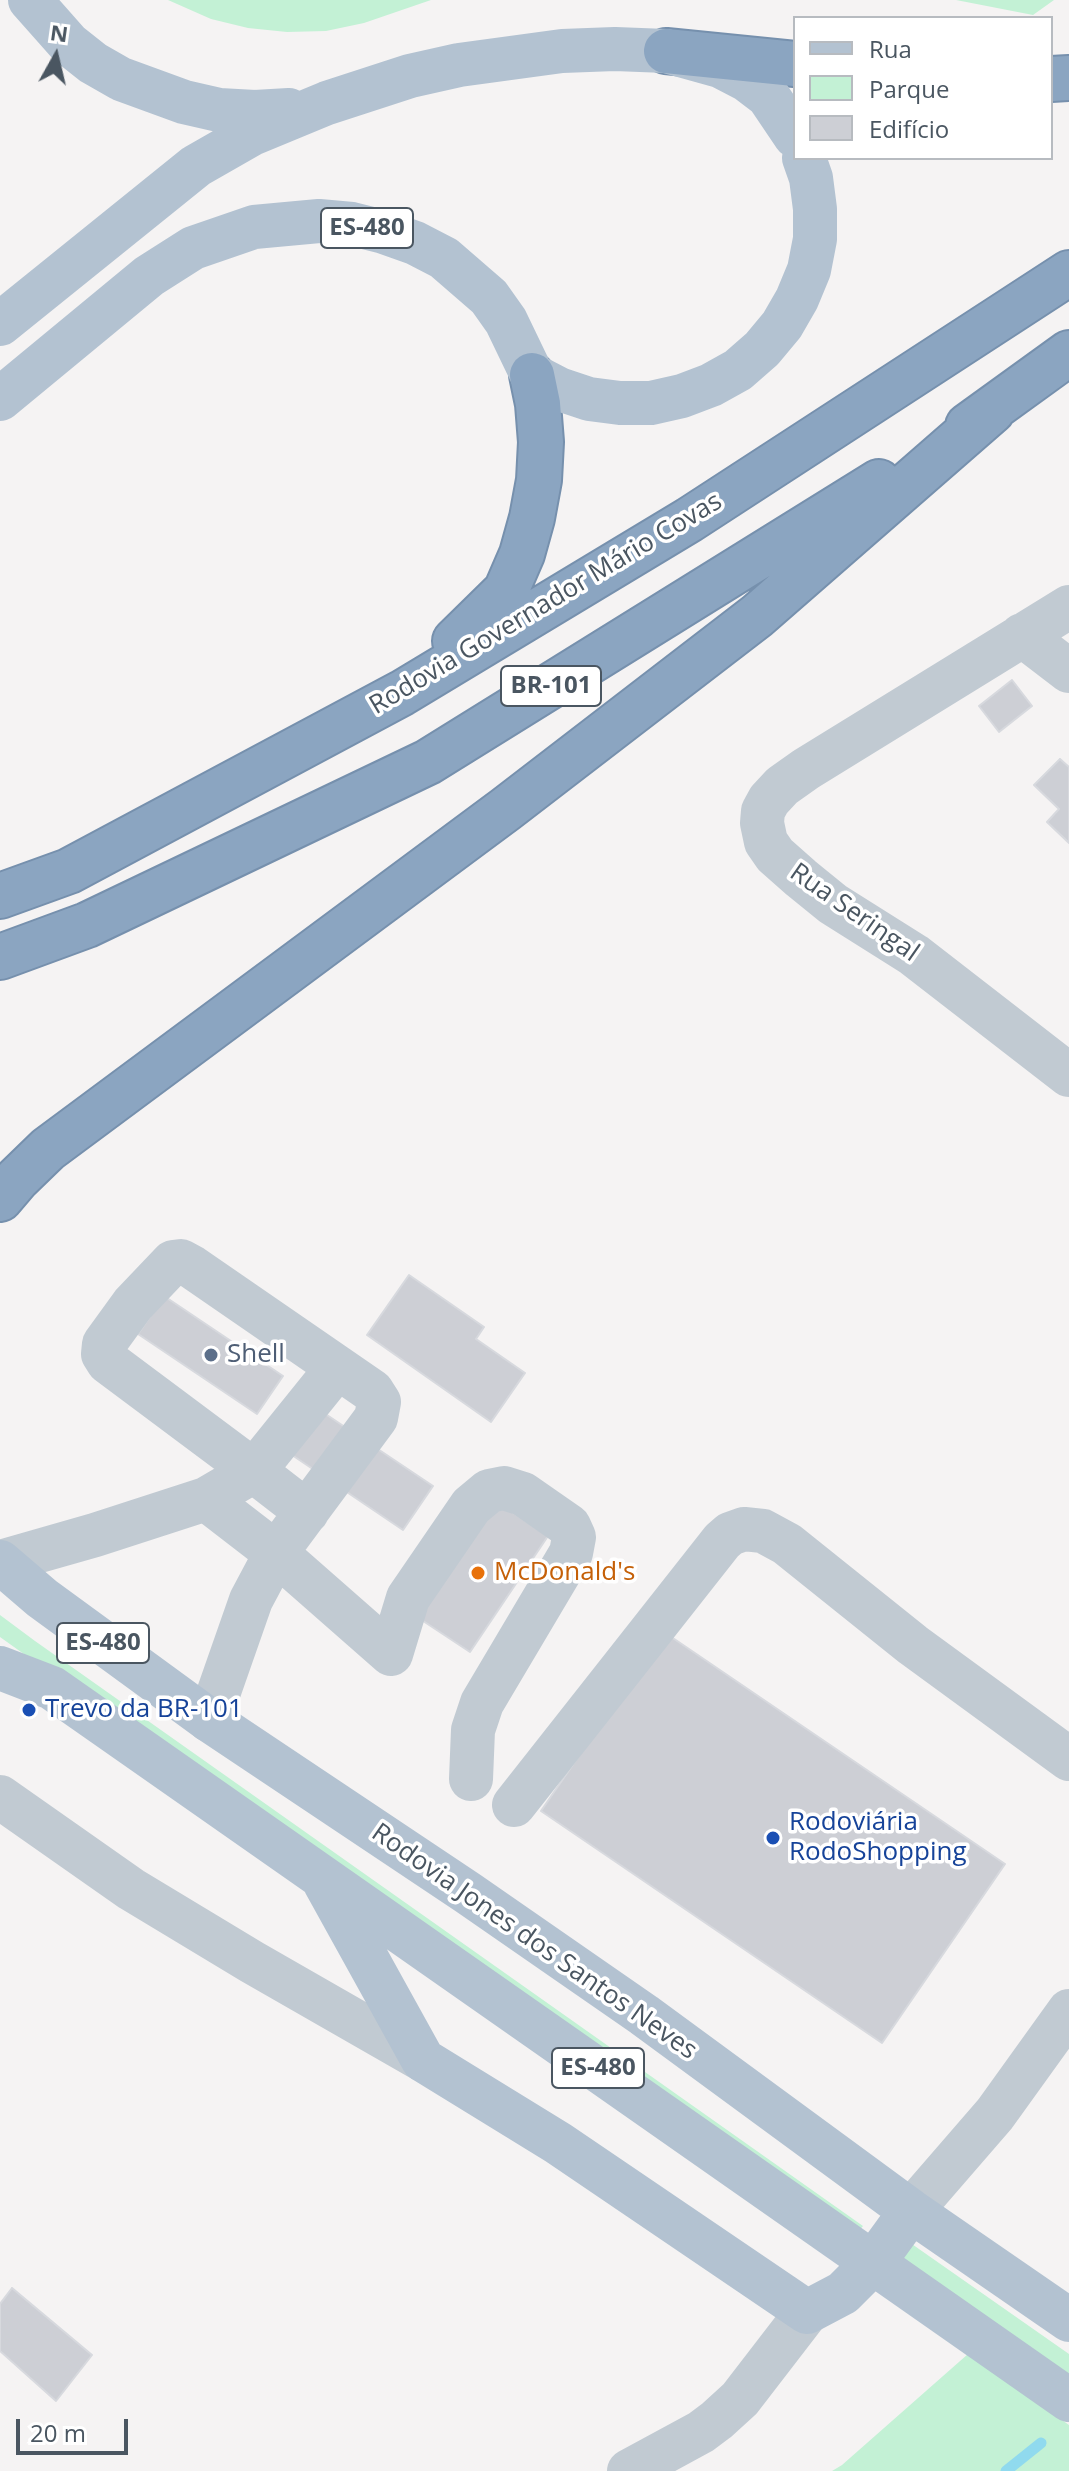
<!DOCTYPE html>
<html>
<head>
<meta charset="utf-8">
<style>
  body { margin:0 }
  #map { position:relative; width:1069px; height:2471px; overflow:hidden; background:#f5f3f3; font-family:"Open Sans",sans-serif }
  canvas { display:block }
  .legend { position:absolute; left:793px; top:16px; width:260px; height:144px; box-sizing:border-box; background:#fff; border:2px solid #b7bbc0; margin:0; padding:10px 14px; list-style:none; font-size:24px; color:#4a5661 }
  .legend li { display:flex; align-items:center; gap:16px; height:40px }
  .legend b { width:40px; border:2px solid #b7bbc0 }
  .north { position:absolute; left:16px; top:16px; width:80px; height:80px; -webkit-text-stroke:6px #fff; paint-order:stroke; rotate:8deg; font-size:22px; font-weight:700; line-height:32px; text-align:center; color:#4a5661 }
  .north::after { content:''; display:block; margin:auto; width:28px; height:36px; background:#4a5661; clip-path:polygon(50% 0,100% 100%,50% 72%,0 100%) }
  .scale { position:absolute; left:16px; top:2419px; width:112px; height:36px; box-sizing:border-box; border:4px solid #4a5661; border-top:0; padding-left:10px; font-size:24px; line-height:28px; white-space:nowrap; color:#4a5661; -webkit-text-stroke:6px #fff; paint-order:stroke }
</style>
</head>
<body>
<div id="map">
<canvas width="1069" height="2471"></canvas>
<ul class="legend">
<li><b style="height:10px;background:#b3c2d1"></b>Rua</li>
<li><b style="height:22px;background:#c3f1d5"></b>Parque</li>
<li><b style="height:22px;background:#cdcfd5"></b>Edifício</li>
</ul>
<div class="north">N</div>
<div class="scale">20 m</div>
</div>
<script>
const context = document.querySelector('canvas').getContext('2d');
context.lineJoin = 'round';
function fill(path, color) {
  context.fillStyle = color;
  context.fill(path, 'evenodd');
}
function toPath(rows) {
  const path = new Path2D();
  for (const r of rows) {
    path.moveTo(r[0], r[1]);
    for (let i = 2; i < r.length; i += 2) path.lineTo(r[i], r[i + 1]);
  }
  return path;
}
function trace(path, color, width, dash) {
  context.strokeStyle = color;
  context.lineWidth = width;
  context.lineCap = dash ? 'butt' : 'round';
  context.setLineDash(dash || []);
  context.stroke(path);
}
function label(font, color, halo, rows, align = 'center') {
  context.font = font + ' "Open Sans",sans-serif';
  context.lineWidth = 7;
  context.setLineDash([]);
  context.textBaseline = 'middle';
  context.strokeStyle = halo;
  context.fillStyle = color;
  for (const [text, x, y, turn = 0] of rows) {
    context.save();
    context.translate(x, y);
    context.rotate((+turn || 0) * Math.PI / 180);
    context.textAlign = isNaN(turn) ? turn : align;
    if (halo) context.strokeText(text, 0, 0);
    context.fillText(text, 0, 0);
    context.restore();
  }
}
fill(toPath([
  [168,0,431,0,364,23,326,31,287,32,248,28,211,19],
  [956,0,1054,0,1033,15],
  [0,1615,35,1641,863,2226,849,2243,0,1637],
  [909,2242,1069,2354,1069,2384,893,2263],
  [968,2354,1069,2425,1069,2471,832,2471,842,2465]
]), '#c3f1d5');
trace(toPath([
  [1006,2471,1041,2443]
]), '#90daee', 11);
const building = toPath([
  [1012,680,1032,706,999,732,979,706,1012,680],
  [1060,759,1069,767,1069,843,1047,822,1059,809,1034,785,1060,759],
  [409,1275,484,1327,476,1339,525,1373,491,1422,367,1335,409,1275],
  [164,1296,283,1376,257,1414,138,1334,164,1296],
  [321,1411,433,1486,403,1530,292,1455,321,1411],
  [500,1504,548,1536,470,1652,408,1611,478,1507,500,1504],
  [664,1632,1005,1864,882,2043,541,1811,664,1632],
  [12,2288,92,2355,56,2401,0,2351,0,2304,12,2288]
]);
fill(building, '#cdcfd5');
trace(building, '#d7d9de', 2);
const highway = toPath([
  [666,51,795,64],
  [1051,79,1069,78],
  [968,426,1069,353],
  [455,641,506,591,522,554,532,518,539,480,541,442,538,404,532,375],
  [0,896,69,871,402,693,689,520,1069,273],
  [0,957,87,925,428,762,879,482],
  [0,1199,17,1179,48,1149,506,809,757,616,992,411]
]);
trace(highway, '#7690ad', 48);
trace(toPath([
  [1069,607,806,769,782,786,769,800,763,811,762,823,766,842,775,855,801,878,833,904,914,955,1069,1075],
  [1022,635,1069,671],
  [206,1499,276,1553,391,1654,408,1598,471,1506,489,1491,504,1488,523,1494,569,1526,574,1537,571,1553,482,1703,473,1730,471,1779],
  [307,1512,254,1471,337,1368],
  [0,1562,95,1535,206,1499,254,1471,108,1362,103,1354,104,1344,133,1304,173,1262,181,1261,192,1267,372,1391,379,1402,376,1418,276,1553,251,1600,209,1720],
  [0,1797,131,1889,252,1962,423,2060],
  [514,1805,722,1541,730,1534,744,1529,763,1531,787,1544,913,1645,1069,1759],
  [911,2211,995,2114,1069,2011],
  [629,2471,701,2432,717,2420,740,2399,807,2312]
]), '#c1cad2', 44);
trace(toPath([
  [30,0,69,44,93,63,121,79,184,102,219,110,255,112,289,110],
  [0,324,196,166,252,134,327,103,410,76,459,65,562,51,615,49,666,51,720,66,747,80,768,96,795,136],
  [0,399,149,276,193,248,254,227,319,221,352,224,384,232,415,243,444,258,489,297,506,321,532,375,559,389,589,399,620,403,651,403,682,396,711,385,738,370,762,349,782,325,797,299,809,270,815,239,815,209,811,178,804,158],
  [0,1562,42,1598,209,1720,468,1893,644,2015,911,2211,1069,2320],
  [0,1668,52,1688,1069,2400],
  [325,1883,423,2060,558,2143,807,2312,843,2293,874,2262,911,2211]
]), '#b3c2d1', 44);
trace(highway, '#8ba5c1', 44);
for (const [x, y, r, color] of [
  [211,1355,8,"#5c6f8a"],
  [478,1573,8,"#e8710a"],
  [29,1710,8,"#1a4fb4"],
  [773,1838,8,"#1a4fb4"]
]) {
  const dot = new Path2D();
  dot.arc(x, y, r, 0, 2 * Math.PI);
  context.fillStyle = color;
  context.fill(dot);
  trace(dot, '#fff', 3);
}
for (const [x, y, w] of [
  [367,228,92],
  [551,686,100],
  [103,1643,92],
  [598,2068,92]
]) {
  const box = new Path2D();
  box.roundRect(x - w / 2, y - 20, w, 40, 6);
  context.fillStyle = '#fff';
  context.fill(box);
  trace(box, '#4a5661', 2);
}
label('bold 24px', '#4a5661', null, [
  ["ES-480",367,228],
  ["BR-101",551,686],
  ["ES-480",103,1643],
  ["ES-480",598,2068]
]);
label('26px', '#4a5661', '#fff', [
  ["Rodovia Governador Mário Covas",546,604,-31],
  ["Rua Seringal",854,913,35],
  ["Rodovia Jones dos Santos Neves",534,1942,35]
]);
label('26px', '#4e5e75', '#fff', [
  ["Shell",227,1355]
], 'left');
label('26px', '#c56008', '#fff', [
  ["McDonald's",494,1573]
], 'left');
label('26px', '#164399', '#fff', [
  ["Trevo da BR-101",45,1710],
  ["Rodoviária",789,1823],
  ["RodoShopping",789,1853]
], 'left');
</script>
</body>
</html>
